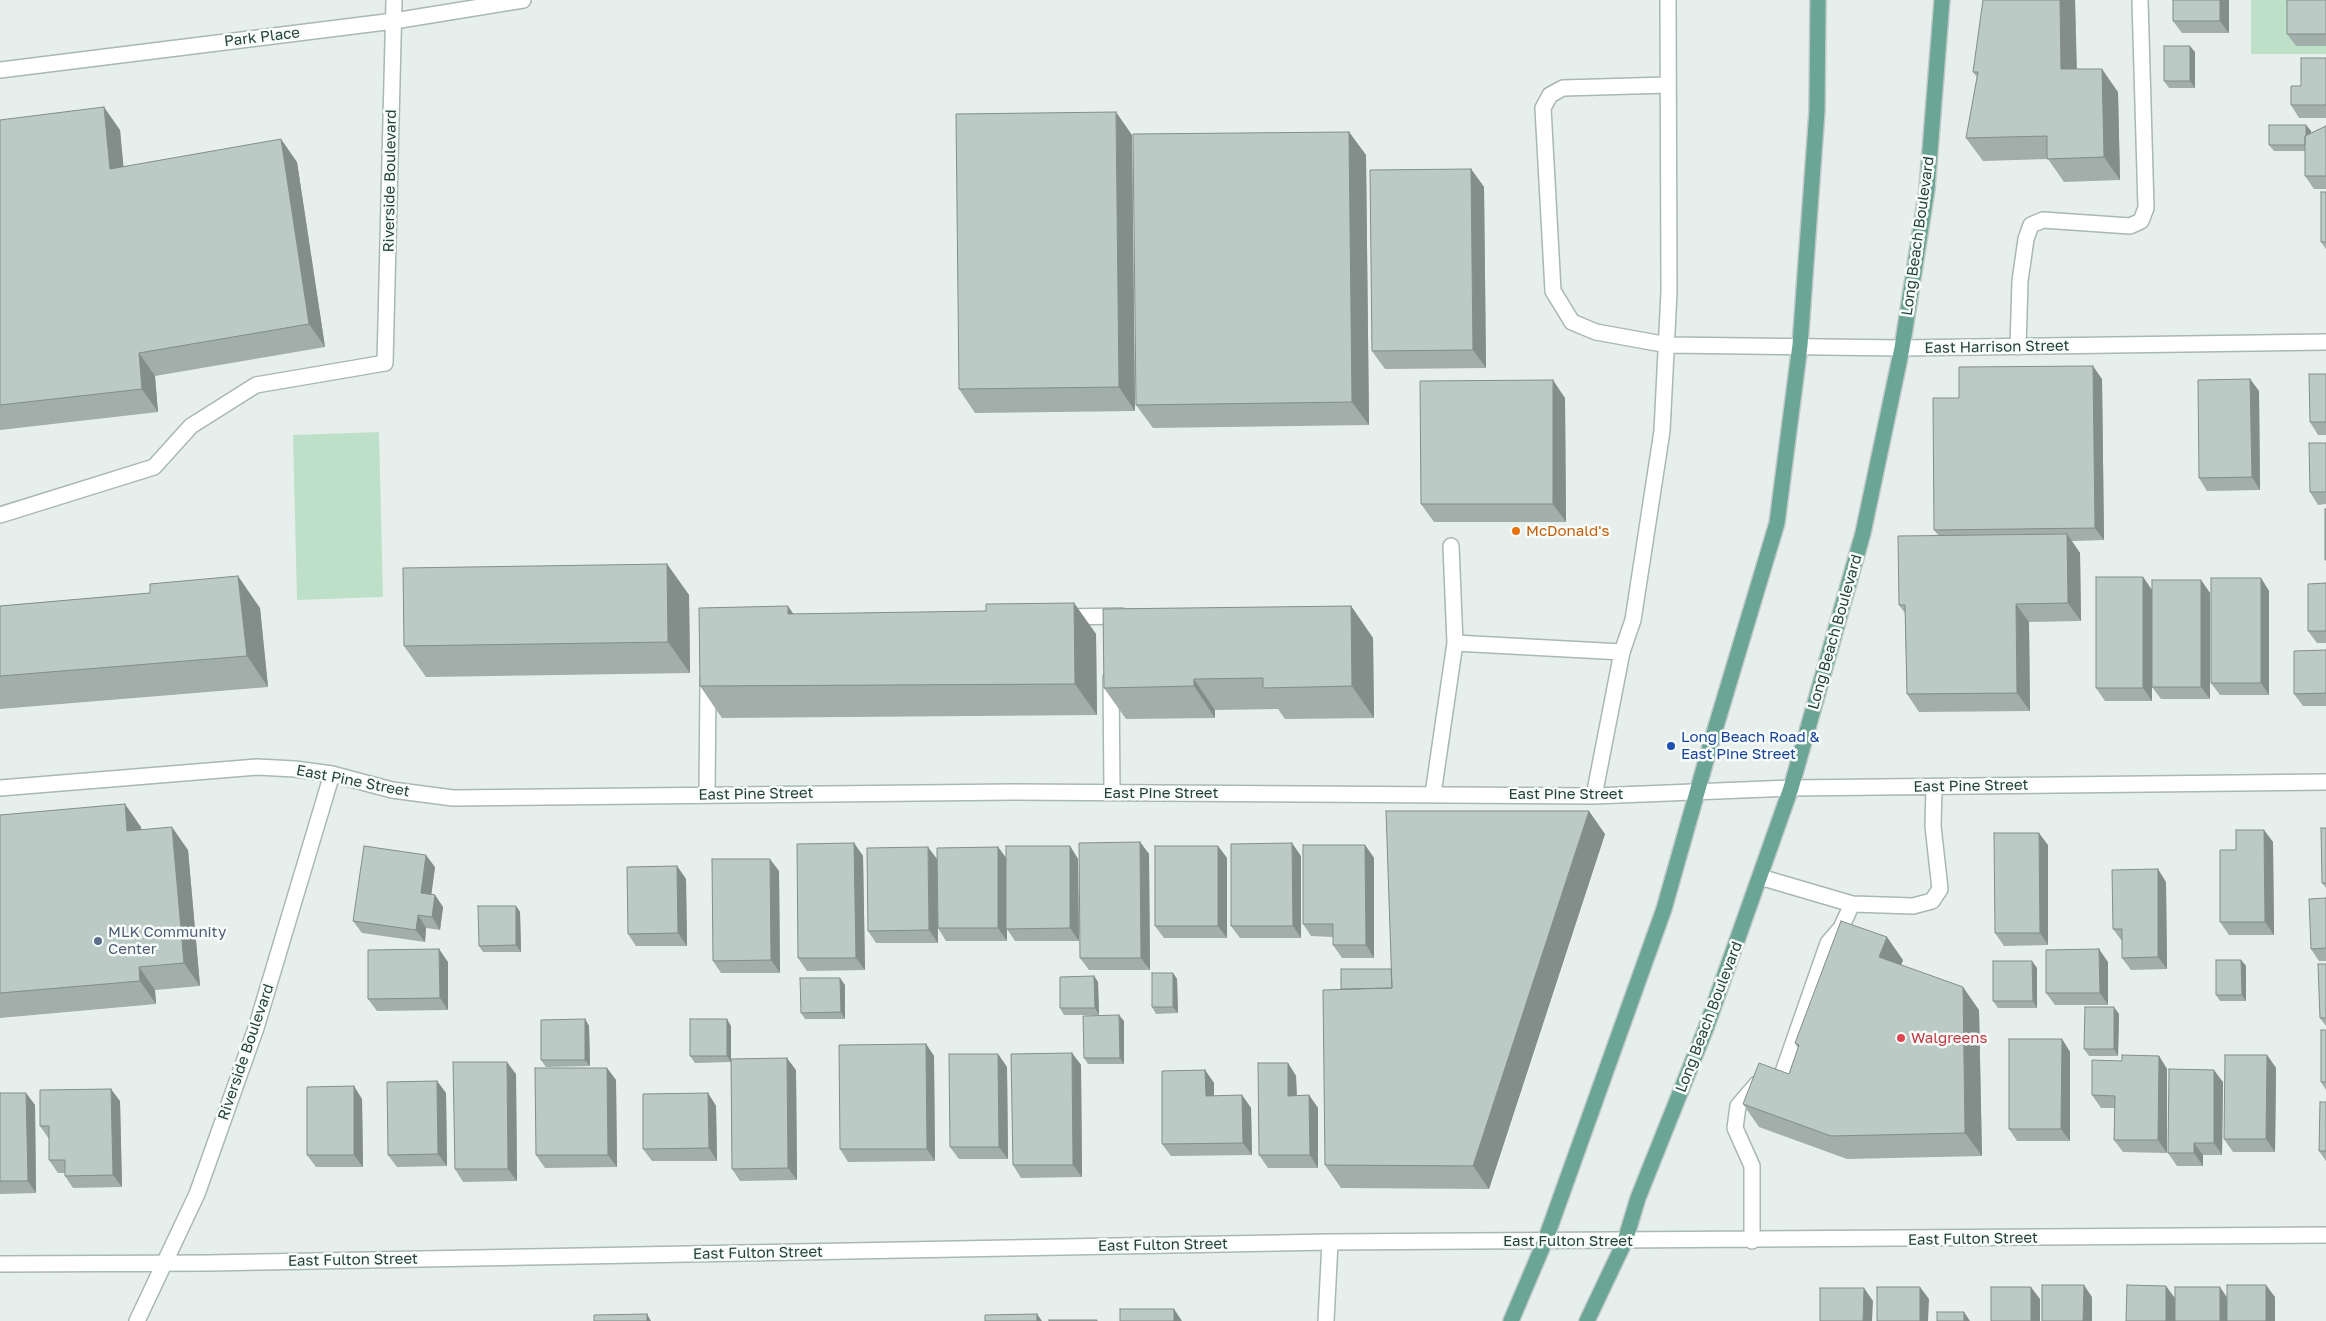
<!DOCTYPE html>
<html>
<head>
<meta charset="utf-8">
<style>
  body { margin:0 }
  canvas { display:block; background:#e6efeb }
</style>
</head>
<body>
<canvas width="2326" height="1321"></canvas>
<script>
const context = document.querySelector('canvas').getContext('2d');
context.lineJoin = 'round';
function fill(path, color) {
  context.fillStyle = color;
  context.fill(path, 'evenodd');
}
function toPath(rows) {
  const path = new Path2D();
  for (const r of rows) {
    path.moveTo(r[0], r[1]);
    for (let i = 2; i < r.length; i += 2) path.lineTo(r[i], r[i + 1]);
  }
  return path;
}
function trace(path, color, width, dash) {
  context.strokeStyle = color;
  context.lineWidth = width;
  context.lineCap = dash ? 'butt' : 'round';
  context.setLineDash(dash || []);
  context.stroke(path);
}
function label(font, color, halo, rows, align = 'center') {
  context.font = font + ' "Golos Text",sans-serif';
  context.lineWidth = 5;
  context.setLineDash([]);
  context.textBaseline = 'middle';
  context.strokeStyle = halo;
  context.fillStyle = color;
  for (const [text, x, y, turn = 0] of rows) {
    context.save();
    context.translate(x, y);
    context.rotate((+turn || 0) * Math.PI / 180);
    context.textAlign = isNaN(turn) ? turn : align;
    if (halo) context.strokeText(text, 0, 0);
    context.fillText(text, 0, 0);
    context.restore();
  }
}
fill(toPath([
  [2251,0,2326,0,2326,54,2251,54],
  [379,432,383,597,297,600,293,435]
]), '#bfe0c8');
const minor = toPath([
  [0,70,394,21,523,0],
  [1668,85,1563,88,1550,95,1543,108,1553,291,1572,322,1596,332,1668,345,1902,348,2326,342],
  [2018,347,2020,281,2026,239,2031,225,2043,220,2130,226,2141,221,2146,208,2140,0],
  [0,515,154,467,191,426,256,385,385,363,394,0],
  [1451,546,1455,643,1622,652],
  [1063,617,1122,616],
  [1111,678,1112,792],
  [0,788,257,767,295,769,332,774,392,790,453,798,1014,792,1594,796,1791,788,2326,782],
  [1433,794,1455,643],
  [707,795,708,679],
  [1594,796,1622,652,1633,620,1662,431,1669,292,1668,0],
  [1760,877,1852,904,1913,906,1932,901,1940,889,1933,826,1934,787],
  [1752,1241,1752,1166,1735,1128,1738,1106,1757,1084,1782,1075,1828,943,1841,928,1852,904],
  [0,1264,208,1263,1330,1242,2326,1235],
  [137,1321,197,1194,256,1028,332,774],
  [1326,1321,1330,1242]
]);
const major = toPath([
  [1511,1321,1545,1241,1664,909,1711,743,1777,523,1800,345,1817,111,1818,0],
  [1587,1321,1625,1241,1638,1198,1706,1028,1791,788,1863,533,1902,348,1927,189,1942,0]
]);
trace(minor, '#a8b8b2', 18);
trace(major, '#c2cac8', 18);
trace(minor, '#fff', 15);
trace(major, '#6aa596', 15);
fill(toPath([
  [1983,0,2075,0,2077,69,2118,92,2120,180,2064,182,2048,159,1983,161,1966,138,1977,77,1973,72],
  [2229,0,2229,33,2182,33,2173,21],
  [2326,0,2326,46,2296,46,2287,34],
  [2195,52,2195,88,2169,88,2164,81],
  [2326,58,2326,118,2299,118,2291,105,2301,86],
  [0,120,120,130,123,166,297,162,325,347,155,376,158,412,0,430],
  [2306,125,2311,131,2311,133,2326,126,2326,189,2314,189,2305,176,2305,151,2274,151,2269,145],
  [1349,132,1366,155,1369,425,1153,428,1136,405],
  [1132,135,1135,411,975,413,959,389],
  [1471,169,1484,187,1486,368,1385,369,1372,351],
  [2326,192,2326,249,2321,242],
  [2326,374,2326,435,2318,435,2310,422],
  [2102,379,2104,540,2072,541,2080,553,2081,621,2029,622,2030,711,1919,712,1907,694,1905,613,1899,605,1939,536,1934,530,1959,398],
  [2250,379,2259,391,2260,490,2207,491,2199,478],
  [1565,398,1566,522,1434,522,1421,504],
  [2326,443,2326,504,2318,505,2310,492],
  [667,564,689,595,690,673,426,677,404,646],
  [2143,577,2152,590,2152,701,2105,701,2096,688],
  [2261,578,2269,591,2269,695,2220,695,2211,683],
  [2201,580,2210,593,2210,699,2161,699,2152,687],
  [2326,583,2326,643,2317,643,2308,631],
  [150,593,260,608,268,687,0,709,0,606],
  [1074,603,1096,634,1097,715,722,718,700,686,793,614,986,611],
  [1351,606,1373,638,1374,718,1285,719,1278,709,1215,710,1215,718,1126,719,1104,688],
  [2326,650,2326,706,2303,706,2294,694],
  [0,815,141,827,141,830,188,850,200,986,155,990,156,1004,0,1018],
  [2326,828,2326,888,2322,883],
  [2264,830,2273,842,2274,935,2229,935,2220,922],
  [1605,834,1489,1189,1341,1188,1325,1165,1341,989,1391,969],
  [1140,842,1149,854,1150,970,1089,970,1080,958],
  [854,843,863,856,865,970,807,971,798,958],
  [1365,845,1374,858,1374,958,1342,958,1333,945,1333,937,1311,936,1303,924],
  [2048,845,2048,945,2004,946,1995,933],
  [1070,846,1078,859,1079,941,1015,941,1007,929,1007,941,946,941,938,928,937,903,938,943,876,943,868,931,998,847,1006,858],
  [1218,846,1227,858,1227,938,1164,938,1155,926],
  [1301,856,1301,938,1240,938,1231,926],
  [677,866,686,879,687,946,636,946,628,934],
  [435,867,431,894,435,895,443,907,440,930,426,928,425,942,362,933,353,921],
  [779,871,780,973,721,973,713,961],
  [2166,882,2167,969,2131,970,2122,958,2122,941,2113,929],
  [2326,898,2326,961,2319,961,2311,949],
  [516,906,520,912,521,952,483,952,479,946],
  [1903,960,1901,965,1979,1010,1982,1156,1847,1159,1759,1127,1743,1104,1789,1074,1798,1048,1795,1043],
  [2241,960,2246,966,2246,1001,2220,1001,2216,995],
  [448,962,448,1010,377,1011,368,999],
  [2108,962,2108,1005,2055,1005,2046,993],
  [2326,964,2326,1026,2320,1018],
  [2037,968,2037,1008,1998,1008,1993,1001],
  [1173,973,1177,979,1178,1013,1156,1014,1152,1007],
  [1094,976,1098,982,1099,1015,1064,1015,1060,1008],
  [845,985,845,1019,805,1019,801,1013],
  [2119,1014,2118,1056,2089,1056,2084,1049],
  [585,1019,589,1026,590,1066,546,1067,541,1060],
  [1124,1021,1124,1064,1088,1064,1084,1058],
  [731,1026,731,1059,796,1070,797,1180,740,1181,732,1169,731,1062,695,1063,690,1056],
  [2326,1030,2326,1090,2321,1082],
  [2062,1039,2070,1052,2070,1141,2017,1141,2009,1129],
  [926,1044,934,1056,935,1161,848,1162,840,1149],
  [1072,1053,1081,1065,1082,1177,1021,1178,1013,1165],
  [998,1054,1007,1067,1008,1159,959,1159,950,1147],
  [2267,1055,2276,1068,2275,1152,2233,1152,2224,1139],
  [2159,1056,2167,1069,2167,1153,2123,1152,2114,1140,2115,1108,2101,1108,2092,1095,2122,1061],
  [1288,1063,1296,1076,1297,1095,1309,1095,1318,1108,1318,1168,1268,1168,1259,1155],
  [607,1068,616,1080,617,1167,545,1168,536,1155],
  [1205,1070,1214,1083,1214,1096,1242,1095,1251,1108,1252,1155,1171,1156,1162,1144],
  [516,1074,517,1181,463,1182,455,1169],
  [437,1081,446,1093,447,1166,397,1167,388,1155],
  [2223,1082,2222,1155,2203,1155,2203,1166,2177,1166,2168,1153],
  [0,1093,26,1093,35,1105,36,1193,0,1194],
  [708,1093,716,1106,717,1161,652,1161,643,1149],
  [362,1099,363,1167,316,1167,307,1155],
  [120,1101,122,1187,73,1188,65,1176,65,1173,58,1173,49,1160,49,1139,40,1126],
  [2319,1151,2326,1151,2326,1161]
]), '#a1aea9');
fill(toPath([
  [2060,0,2075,0,2077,92,2061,69],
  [2220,0,2229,0,2229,33,2220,21],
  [2190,46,2195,52,2195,88,2190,81],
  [2102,69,2118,92,2120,180,2104,157],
  [104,107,120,130,126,192,110,169],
  [1116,112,1132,135,1135,411,1119,387],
  [2306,125,2311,131,2311,151,2306,145],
  [1349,132,1366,155,1369,425,1352,402],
  [281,139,297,162,325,347,309,324],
  [1471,169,1484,187,1486,368,1473,350],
  [139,353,155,376,158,412,142,389],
  [2093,366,2102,379,2104,540,2095,528],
  [2250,379,2259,391,2260,490,2252,477],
  [1553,380,1565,398,1566,522,1553,504],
  [2067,534,2080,553,2081,621,2068,603],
  [667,564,689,595,690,673,668,642],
  [238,576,260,608,268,687,247,656],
  [2143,577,2152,590,2152,701,2143,688],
  [2261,578,2269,591,2269,695,2261,683],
  [2201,580,2210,593,2210,699,2201,687],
  [1074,603,1096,634,1097,715,1075,684],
  [2016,604,2029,622,2030,711,2017,693],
  [788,606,810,638,788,614],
  [1351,606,1373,638,1374,718,1352,686],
  [1194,679,1215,710,1215,718,1194,686],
  [125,804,141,827,144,854,127,831],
  [1589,811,1605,834,1489,1189,1473,1166],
  [172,827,188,850,200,986,184,963],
  [2264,830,2273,842,2274,935,2265,922],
  [2039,833,2048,845,2048,945,2040,933],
  [1140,842,1149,854,1150,970,1141,958],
  [854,843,863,856,865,970,856,958],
  [1292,843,1301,856,1301,938,1293,926],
  [1365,845,1374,858,1374,958,1366,945],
  [1070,846,1078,859,1079,941,1070,928],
  [1218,846,1227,858,1227,938,1218,926],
  [928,847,937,859,938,943,929,930],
  [998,847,1007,859,1007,941,998,928],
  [426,855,435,867,430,905,421,893],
  [770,859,779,871,780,973,771,960],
  [677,866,686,879,687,946,678,933],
  [2158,869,2166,882,2167,969,2158,957],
  [435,895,443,907,440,930,432,917],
  [516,906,520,912,521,952,516,945],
  [418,915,426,928,425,942,416,930],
  [1887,937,1903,960,1895,980,1879,957],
  [439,949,448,962,448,1010,440,998],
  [2099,949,2108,962,2108,1005,2100,993],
  [2241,960,2246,966,2246,1001,2242,995],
  [2032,961,2037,968,2037,1008,2033,1001],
  [139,967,155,990,156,1004,140,981],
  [1173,973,1177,979,1178,1013,1173,1007],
  [1094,976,1098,982,1099,1015,1095,1008],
  [840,978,845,985,845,1019,841,1012],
  [1963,987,1979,1010,1982,1156,1965,1133],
  [2114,1007,2119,1014,2118,1056,2114,1049],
  [1119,1015,1124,1021,1124,1064,1120,1058],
  [585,1019,589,1026,590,1066,585,1060],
  [727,1019,731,1026,731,1062,727,1056],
  [2062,1039,2070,1052,2070,1141,2061,1129],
  [926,1044,934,1056,935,1161,927,1149],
  [1072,1053,1081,1065,1082,1177,1073,1165],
  [998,1054,1007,1067,1008,1159,999,1147],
  [2267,1055,2276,1068,2275,1152,2266,1139],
  [2159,1056,2167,1069,2167,1153,2158,1140],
  [787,1058,796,1070,797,1180,788,1168],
  [507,1062,516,1074,517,1181,508,1169],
  [1288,1063,1296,1076,1297,1108,1288,1096],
  [607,1068,616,1080,617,1167,608,1155],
  [1205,1070,1214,1083,1214,1108,1206,1096],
  [2214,1070,2223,1082,2222,1155,2214,1143],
  [437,1081,446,1093,447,1166,438,1154],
  [354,1086,362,1099,363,1167,354,1155],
  [111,1089,120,1101,122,1187,113,1175],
  [26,1093,35,1105,36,1193,28,1181],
  [708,1093,716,1106,717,1161,709,1148],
  [1242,1095,1251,1108,1252,1155,1243,1143],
  [1309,1095,1318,1108,1318,1168,1310,1155],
  [2194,1143,2203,1155,2203,1166,2194,1153],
  [2084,1285,2092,1297,2092,1321,2083,1321],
  [2266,1285,2275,1297,2275,1321,2266,1321],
  [2166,1286,2175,1298,2175,1321,2166,1321],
  [1920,1287,1929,1299,1928,1321,1920,1321],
  [2031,1287,2040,1299,2040,1321,2031,1321],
  [2220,1287,2228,1299,2228,1321,2220,1321],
  [1864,1288,1873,1301,1872,1321,1863,1321],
  [1174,1309,1182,1321,1174,1321],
  [1964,1312,1970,1321,1964,1321],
  [647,1314,651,1321,647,1321],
  [1037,1314,1042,1321,1037,1321]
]), '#838d89');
const building = toPath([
  [1983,0,2060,0,2061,69,2102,69,2104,157,2047,159,2047,136,1966,138,1978,72,1973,72,1983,0],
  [2173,0,2220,0,2220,21,2173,21,2173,0],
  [2287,0,2326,0,2326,34,2287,34,2287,0],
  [2164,46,2190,46,2190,81,2164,81,2164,46],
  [2301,58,2326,58,2326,105,2291,105,2291,86,2301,86,2301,58],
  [104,107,110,169,281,139,309,324,139,353,142,389,0,405,0,120,104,107],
  [1116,112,1119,387,959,389,956,114,1116,112],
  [2269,125,2306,125,2306,135,2305,136,2305,145,2269,145,2269,125],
  [2326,126,2326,176,2305,176,2305,136,2326,126],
  [1349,132,1352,402,1136,405,1133,134,1349,132],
  [1471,169,1473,350,1372,351,1370,170,1471,169],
  [2321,192,2326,192,2326,242,2321,242,2321,192],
  [2093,366,2095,528,1934,530,1933,398,1959,398,1959,367,2093,366],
  [2309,374,2326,374,2326,422,2310,422,2309,374],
  [2250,379,2252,477,2199,478,2198,380,2250,379],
  [1553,380,1553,504,1421,504,1420,381,1553,380],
  [2309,443,2326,443,2326,492,2310,492,2309,443],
  [2325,509,2326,509,2326,560,2325,560,2325,509],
  [2067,534,2068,603,2016,604,2017,693,1907,694,1905,605,1899,605,1898,536,2067,534],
  [667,564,668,642,404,646,403,568,667,564],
  [238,576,247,656,0,676,0,606,150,593,150,584,238,576],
  [2096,577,2143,577,2143,688,2096,688,2096,577],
  [2211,578,2261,578,2261,683,2211,683,2211,578],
  [2152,580,2201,580,2201,687,2152,687,2152,580],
  [2326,583,2326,631,2308,631,2308,584,2326,583],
  [1074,603,1075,684,700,686,699,608,788,606,788,614,986,611,986,604,1074,603],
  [1351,606,1352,686,1263,688,1263,678,1194,679,1194,686,1104,688,1103,609,1351,606],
  [2326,650,2326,693,2294,694,2294,651,2326,650],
  [125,804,127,831,172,827,184,963,139,967,140,981,0,993,0,815,125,804],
  [1386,811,1589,811,1473,1166,1325,1165,1323,990,1392,988,1386,811],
  [2321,828,2326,828,2326,883,2322,883,2321,828],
  [2236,830,2264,830,2265,922,2220,922,2220,850,2236,850,2236,830],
  [1994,833,2039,833,2040,933,1995,933,1994,833],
  [1140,842,1141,958,1080,958,1079,843,1140,842],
  [854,843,856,958,798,958,797,844,854,843],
  [1292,843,1293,926,1231,926,1231,844,1292,843],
  [1303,845,1365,845,1366,945,1333,945,1333,924,1303,924,1303,845],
  [364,846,426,855,421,893,435,895,432,917,418,915,416,930,353,921,364,846],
  [1006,846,1070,846,1070,928,1006,929,1006,846],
  [1155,846,1218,846,1218,926,1155,926,1155,846],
  [928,847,929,930,868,931,867,848,928,847],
  [998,847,998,928,938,928,937,848,998,847],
  [712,859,770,859,771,960,713,961,712,859],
  [677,866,678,933,628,934,627,867,677,866],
  [2158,869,2158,957,2122,958,2122,929,2113,929,2112,870,2158,869],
  [2326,898,2326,948,2311,949,2309,899,2326,898],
  [478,906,516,906,516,945,479,946,478,906],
  [1841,921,1887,937,1879,957,1963,987,1965,1133,1831,1136,1743,1104,1759,1063,1789,1074,1799,1045,1795,1043,1841,921],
  [439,949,440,998,368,999,368,950,439,949],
  [2099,949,2100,993,2046,993,2046,950,2099,949],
  [2216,960,2241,960,2242,995,2216,995,2216,960],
  [1993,961,2032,961,2033,1001,1993,1001,1993,961],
  [2318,964,2326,964,2326,1018,2320,1018,2318,964],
  [1341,969,1391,969,1392,988,1341,989,1341,969],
  [1152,973,1173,973,1173,1007,1152,1007,1152,973],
  [1094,976,1095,1008,1060,1008,1060,977,1094,976],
  [800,978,840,978,841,1012,801,1013,800,978],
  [2085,1007,2114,1007,2114,1049,2084,1049,2085,1007],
  [1119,1015,1120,1058,1084,1058,1083,1016,1119,1015],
  [585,1019,585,1060,541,1060,541,1020,585,1019],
  [690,1019,727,1019,727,1056,690,1056,690,1019],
  [2321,1030,2326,1030,2326,1082,2321,1082,2321,1030],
  [2009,1039,2062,1039,2061,1129,2009,1129,2009,1039],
  [926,1044,927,1149,840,1149,839,1045,926,1044],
  [1072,1053,1073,1165,1013,1165,1011,1054,1072,1053],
  [949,1054,998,1054,999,1147,950,1147,949,1054],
  [2122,1055,2159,1056,2158,1140,2114,1140,2115,1096,2092,1095,2092,1060,2122,1061,2122,1055],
  [2225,1055,2267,1055,2266,1139,2224,1139,2225,1055],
  [787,1058,788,1168,732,1169,731,1059,787,1058],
  [453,1062,507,1062,508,1169,455,1169,453,1062],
  [1258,1063,1288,1063,1288,1096,1309,1095,1310,1155,1259,1155,1258,1063],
  [535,1068,607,1068,608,1155,536,1155,535,1068],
  [2169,1069,2214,1070,2214,1143,2194,1143,2194,1153,2168,1153,2169,1069],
  [1205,1070,1206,1096,1242,1095,1243,1143,1162,1144,1162,1071,1205,1070],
  [437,1081,438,1154,388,1155,387,1082,437,1081],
  [354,1086,354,1155,307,1155,307,1087,354,1086],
  [111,1089,113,1175,65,1176,65,1160,49,1160,49,1126,40,1126,40,1090,111,1089],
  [0,1093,26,1093,28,1181,0,1181,0,1093],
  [708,1093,709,1148,643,1149,643,1094,708,1093],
  [2320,1102,2326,1102,2326,1151,2319,1151,2320,1102],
  [2042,1285,2084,1285,2083,1321,2042,1321,2042,1285],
  [2127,1285,2166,1286,2166,1321,2126,1321,2127,1285],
  [2227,1285,2266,1285,2266,1321,2227,1321,2227,1285],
  [1877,1287,1920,1287,1920,1321,1877,1321,1877,1287],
  [1991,1287,2031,1287,2031,1321,1991,1321,1991,1287],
  [2175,1287,2220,1287,2220,1321,2175,1321,2175,1287],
  [1820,1288,1864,1288,1863,1321,1820,1321,1820,1288],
  [1120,1309,1174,1309,1174,1321,1120,1321,1120,1309],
  [1937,1312,1964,1312,1964,1321,1937,1321,1937,1312],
  [647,1314,647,1321,594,1321,594,1315,647,1314],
  [1037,1314,1037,1321,985,1321,985,1315,1037,1314],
  [1049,1320,1097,1320,1097,1321,1049,1321,1049,1320]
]);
fill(building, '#bbcac4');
trace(building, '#838d89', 1);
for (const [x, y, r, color] of [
  [1516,531,5,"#e8710a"],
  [1671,746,5,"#1a4fb4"],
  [98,941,5,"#5c6f8a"],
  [1901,1038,5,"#e0444e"]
]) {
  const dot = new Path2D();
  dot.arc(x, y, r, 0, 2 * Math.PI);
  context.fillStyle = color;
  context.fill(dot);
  trace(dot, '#f7fbf9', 2);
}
label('15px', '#24423a', '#f7fbf9', [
  ["Park Place",262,37,-7],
  ["Riverside Boulevard",390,181,-89],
  ["Long Beach Boulevard",1918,236,-82],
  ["East Harrison Street",1997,347,-1],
  ["Long Beach Boulevard",1835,632,-74],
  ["East Pine Street",353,781,11],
  ["East Pine Street",1971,786,-1],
  ["East Pine Street",1161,793],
  ["East Pine Street",756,794,-1],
  ["East Pine Street",1566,794],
  ["Long Beach Boulevard",1709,1017,-69],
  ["Riverside Boulevard",246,1052,-71],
  ["East Fulton Street",1973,1239,-1],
  ["East Fulton Street",1568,1241],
  ["East Fulton Street",1163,1245,-1],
  ["East Fulton Street",758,1253,-1],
  ["East Fulton Street",353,1260,-1]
]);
label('15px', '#c56008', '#f7fbf9', [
  ["McDonald's",1526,531]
], 'left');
label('15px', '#164399', '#f7fbf9', [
  ["Long Beach Road &",1681,737],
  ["East Pine Street",1681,754]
], 'left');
label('15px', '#4e5e75', '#f7fbf9', [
  ["MLK Community",108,932],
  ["Center",108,949]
], 'left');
label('15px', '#be3a42', '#f7fbf9', [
  ["Walgreens",1911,1038]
], 'left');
</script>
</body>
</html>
